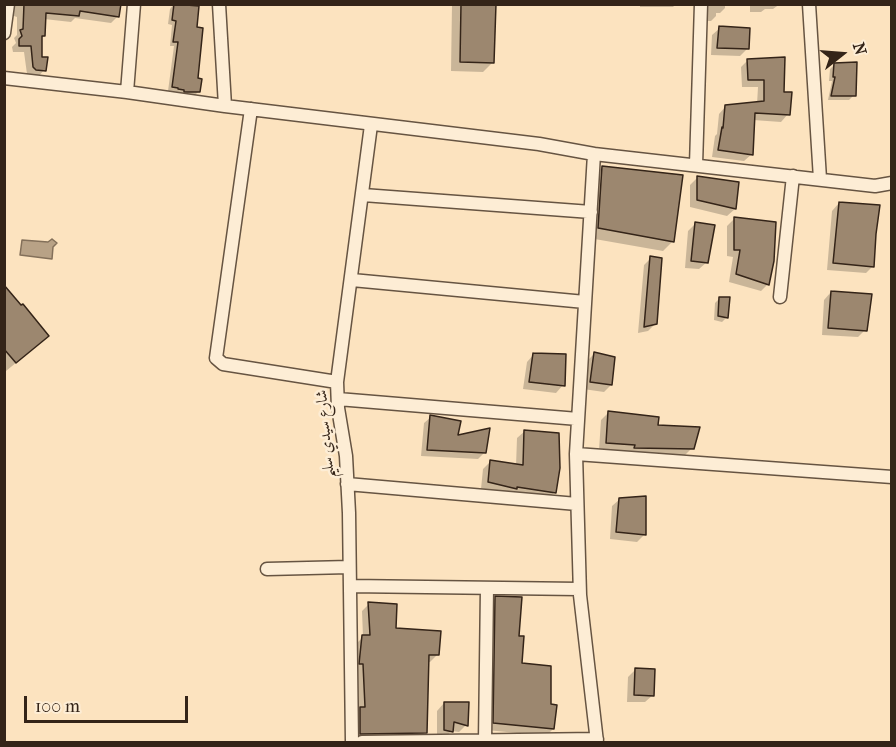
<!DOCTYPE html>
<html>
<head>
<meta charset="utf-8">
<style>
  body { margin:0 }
  #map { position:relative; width:896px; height:747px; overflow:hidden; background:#fce3bf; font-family:"IM FELL French Canon",serif }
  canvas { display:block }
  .frame { position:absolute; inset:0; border:6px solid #342418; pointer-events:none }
  .north { position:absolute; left:812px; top:24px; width:60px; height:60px; -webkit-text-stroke:4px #fdedd5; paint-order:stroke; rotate:73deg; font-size:16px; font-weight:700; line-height:24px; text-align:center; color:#342418 }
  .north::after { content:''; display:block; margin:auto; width:21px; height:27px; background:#342418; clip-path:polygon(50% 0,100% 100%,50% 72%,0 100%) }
  .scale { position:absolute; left:24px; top:696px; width:164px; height:27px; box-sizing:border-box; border:3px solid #342418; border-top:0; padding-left:8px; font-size:18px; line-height:21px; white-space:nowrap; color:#342418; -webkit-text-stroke:4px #fdedd5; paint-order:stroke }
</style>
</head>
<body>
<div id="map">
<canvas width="896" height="747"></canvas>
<div class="frame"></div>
<div class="north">N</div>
<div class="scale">100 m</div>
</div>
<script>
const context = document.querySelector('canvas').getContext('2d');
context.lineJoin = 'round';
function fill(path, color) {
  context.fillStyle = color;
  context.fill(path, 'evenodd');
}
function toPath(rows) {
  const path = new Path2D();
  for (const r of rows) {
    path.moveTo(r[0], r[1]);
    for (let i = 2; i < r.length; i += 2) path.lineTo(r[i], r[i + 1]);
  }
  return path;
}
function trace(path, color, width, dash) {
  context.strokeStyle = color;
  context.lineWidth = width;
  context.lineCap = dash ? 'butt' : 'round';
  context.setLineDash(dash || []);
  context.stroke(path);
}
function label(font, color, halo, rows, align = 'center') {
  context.font = font + ' "IM FELL French Canon",Amiri,serif';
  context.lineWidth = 5;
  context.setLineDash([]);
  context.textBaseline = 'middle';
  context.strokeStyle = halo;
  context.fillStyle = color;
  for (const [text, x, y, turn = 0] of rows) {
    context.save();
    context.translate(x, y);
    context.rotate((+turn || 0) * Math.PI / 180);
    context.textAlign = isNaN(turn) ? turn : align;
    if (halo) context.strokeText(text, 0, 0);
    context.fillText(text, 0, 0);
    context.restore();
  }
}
const water = toPath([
  [52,239,57,243,53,247,52,259,20,255,22,240,48,242,52,239]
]);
fill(water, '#b8a286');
trace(water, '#83705a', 1.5);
fill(toPath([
  [9,4,119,4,118,16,111,23,75,18,71,22,44,19,44,36,41,39,40,58,44,70,38,77,27,74,24,52,13,52,12,47,16,43,14,38,17,35,17,17,14,16,14,12,10,11],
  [174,4,195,29,197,80,199,91,194,96,168,91,174,46,170,46,172,25,168,24,170,9],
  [452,4,494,4,493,62,483,72,451,71],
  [640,4,676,4,673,7,640,7],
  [703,4,725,4,725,8,720,13,716,13,716,16,711,21,705,21],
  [750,4,780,4,773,9,765,9,761,12,750,12],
  [720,28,747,49,740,56,711,55,712,35],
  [748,60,782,93,788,114,781,122,753,120,752,154,744,161,712,157,715,136,717,134,719,114,726,106,757,104,758,87,742,87,741,67],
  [835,64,854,95,849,100,828,100,832,81,829,81,830,69],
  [602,167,673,241,663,251,589,238,592,177],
  [697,178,735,209,727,216,690,207,690,185],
  [839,203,873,266,866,273,827,270,832,211],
  [734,219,768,284,761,291,729,282,733,257,727,256,727,226],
  [695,224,707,262,699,269,685,268,688,231],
  [651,258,655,324,648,331,638,333,644,265],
  [4,288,39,344,6,371,4,369],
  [831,292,865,330,858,337,822,335,824,300],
  [719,299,727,317,722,322,714,320,715,303],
  [534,354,563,385,556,393,523,389,527,362],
  [594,354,611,385,604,392,583,389,587,361],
  [608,413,656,426,692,448,685,455,628,454,599,450,601,420],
  [431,417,456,437,485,452,478,459,421,456,424,423],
  [525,431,555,492,547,499,508,496,481,489,483,469,490,462,516,466,517,438],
  [620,499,644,535,637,542,610,539,612,506],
  [496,598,518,637,520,665,549,706,553,729,546,736,487,730,488,605],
  [369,604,395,630,438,654,430,662,428,662,425,732,418,740,353,741,353,716,359,710,356,644,363,637,362,611],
  [635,670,653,695,645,702,627,702,628,677],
  [444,703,466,725,459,732,452,731,444,738,437,737,437,711]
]), '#0003');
const building = toPath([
  [24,4,121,4,119,17,80,11,79,16,46,13,45,36,42,36,42,57,48,57,46,71,36,70,33,67,31,46,19,46,19,39,22,36,20,30,23,29,24,4],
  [174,4,199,6,197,27,203,28,198,78,202,79,200,92,184,92,184,90,178,89,178,88,172,87,178,42,173,42,176,21,172,20,174,4],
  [461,4,496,4,494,63,460,62,461,4],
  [719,26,750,28,749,49,717,48,719,26],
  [785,57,784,92,792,92,790,115,755,113,753,155,718,150,722,127,723,128,725,105,764,101,764,80,748,80,747,59,785,57],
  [857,62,856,96,831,96,835,77,833,77,834,63,857,62],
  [602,166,683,175,674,242,598,228,602,166],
  [697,176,739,182,736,209,697,200,697,176],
  [839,202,880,205,876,234,874,267,833,263,839,202],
  [734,217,776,222,774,261,769,285,736,274,740,250,734,250,734,217],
  [695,222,715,225,708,263,691,261,695,222],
  [650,256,662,258,657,324,644,327,650,256],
  [4,285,21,305,23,304,49,336,16,363,4,349,4,285],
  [831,291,872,294,867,331,828,328,831,291],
  [719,297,730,297,728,318,718,316,719,297],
  [594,352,615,357,612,385,590,382,594,352],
  [533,353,566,354,565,386,529,382,533,353],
  [608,411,659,417,658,425,700,427,694,449,634,448,635,445,606,443,608,411],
  [430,415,461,421,458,435,490,428,486,453,427,450,430,415],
  [524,430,559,433,560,468,556,493,517,487,517,489,488,482,490,460,523,465,524,430],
  [646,496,646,535,616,532,619,498,646,496],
  [495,596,522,597,519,636,524,636,522,663,551,666,551,704,557,705,554,729,493,723,495,596],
  [368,602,397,604,396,628,441,631,439,655,429,655,427,733,360,734,360,707,365,707,363,664,359,664,362,635,370,635,368,602],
  [635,668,655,669,654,696,634,695,635,668],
  [444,702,469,702,468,726,454,722,453,732,444,730,444,702]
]);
fill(building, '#9c876f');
trace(building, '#342418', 1.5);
const minor = toPath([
  [219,4,225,106,539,144,594,154,576,454,580,595,597,742],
  [809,4,820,179],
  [4,33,8,4],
  [4,78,127,92,225,106],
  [127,92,134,4],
  [251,109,216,358,223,364,337,382],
  [594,154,875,186,892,183],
  [696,165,701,4],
  [363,195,591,212],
  [352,280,585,302],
  [780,297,793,176],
  [338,399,578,419],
  [576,454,892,477],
  [347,484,577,504],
  [267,569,349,567],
  [350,586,579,589],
  [485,741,487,588],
  [352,742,349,513,346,456,338,408,337,382,371,125],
  [362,742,597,739]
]);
trace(minor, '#665442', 15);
trace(minor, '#fdedd5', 12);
label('16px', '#342418', '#fdedd5', [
  ["شارع سيدي سليم",326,434,-95]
]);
</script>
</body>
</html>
